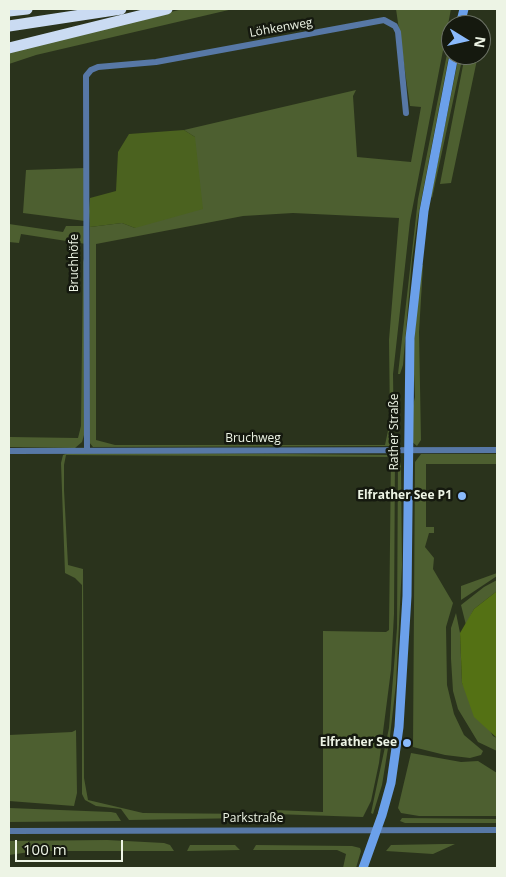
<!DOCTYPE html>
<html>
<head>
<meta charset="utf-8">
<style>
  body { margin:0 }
  #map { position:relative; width:506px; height:877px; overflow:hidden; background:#2a331c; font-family:"Open Sans",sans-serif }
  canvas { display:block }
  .frame { position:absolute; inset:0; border:10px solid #edf4e5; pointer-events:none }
  .north { position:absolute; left:441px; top:15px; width:50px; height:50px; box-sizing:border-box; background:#15190f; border:1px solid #6b7165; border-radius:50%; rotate:99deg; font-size:14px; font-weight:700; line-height:20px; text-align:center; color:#edf4e5 }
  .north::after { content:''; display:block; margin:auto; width:18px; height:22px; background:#8abafc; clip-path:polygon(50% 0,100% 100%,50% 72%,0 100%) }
  .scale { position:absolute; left:15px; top:840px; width:108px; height:22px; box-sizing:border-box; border:2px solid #edf4e5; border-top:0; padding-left:6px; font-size:15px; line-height:18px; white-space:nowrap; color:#edf4e5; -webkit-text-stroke:4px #15190f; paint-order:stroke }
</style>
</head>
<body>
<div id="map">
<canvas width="506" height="877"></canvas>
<div class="frame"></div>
<div class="north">N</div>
<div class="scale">100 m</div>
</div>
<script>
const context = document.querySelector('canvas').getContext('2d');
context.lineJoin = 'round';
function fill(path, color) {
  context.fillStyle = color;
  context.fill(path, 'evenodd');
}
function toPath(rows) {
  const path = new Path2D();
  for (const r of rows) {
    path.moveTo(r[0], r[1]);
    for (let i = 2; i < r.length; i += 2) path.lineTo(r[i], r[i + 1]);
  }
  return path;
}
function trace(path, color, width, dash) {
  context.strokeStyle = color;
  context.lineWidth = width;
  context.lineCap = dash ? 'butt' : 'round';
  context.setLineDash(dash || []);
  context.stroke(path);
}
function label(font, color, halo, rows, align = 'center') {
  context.font = font + ' "Open Sans",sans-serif';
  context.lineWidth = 5;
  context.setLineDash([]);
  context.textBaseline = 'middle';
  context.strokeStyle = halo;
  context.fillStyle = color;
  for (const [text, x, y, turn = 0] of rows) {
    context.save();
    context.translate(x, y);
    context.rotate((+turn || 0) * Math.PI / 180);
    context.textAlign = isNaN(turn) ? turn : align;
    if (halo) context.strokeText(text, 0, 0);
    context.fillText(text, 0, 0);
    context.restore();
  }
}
fill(toPath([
  [183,9,233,9,36,55,9,64,9,51],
  [396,9,451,9,410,221,393,374,394,446,93,447,89,442,90,227,122,223,135,228,195,137,184,130,356,90,353,96,357,157,411,162,421,107,410,106],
  [293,213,399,218,389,340,390,421,385,445,115,445,96,440,96,244,243,216],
  [451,34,451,45,418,217,412,260,403,365,400,374,398,374,418,199],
  [459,55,463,55,432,198,431,196],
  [465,55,478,55,451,183,440,184],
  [85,168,85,221,23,213,26,170],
  [9,224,63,232,66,226,84,226,86,244,21,234,19,243,9,242],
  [86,252,84,435,82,442,75,448,9,447,10,437,78,438,81,426,83,262],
  [421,265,423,265,419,332,421,440,417,446,411,441,411,414,415,397,413,352],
  [70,452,395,455,394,614,391,670,379,763,371,801,363,817,274,814,246,818,129,820,121,809,96,806,85,800,82,794,82,585,75,578,65,573,61,463,63,455],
  [66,455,391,457,389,630,386,632,323,631,323,812,274,810,259,814,143,813,88,800,84,778,83,569,68,565,64,490,64,465],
  [421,454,497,454,497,464,426,464,426,527,434,527,434,533,429,533,425,547,434,558,433,569,453,603,446,627,447,685,454,714,464,735,483,751,481,755,470,758,445,755,413,747,415,462],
  [398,457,401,464,402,565,396,684,390,736,382,785,373,814,371,813,389,728,397,628],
  [497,573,497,576,461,600,461,586],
  [497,580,497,591,474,609,466,625,461,605,484,587],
  [456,613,460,633,462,683,493,736,497,738,497,751,478,742,458,709,453,691,451,659,451,628],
  [76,730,77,793,74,806,9,801,9,735,72,732],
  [411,753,461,762,478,761,497,773,497,816,419,816,401,813,398,808],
  [9,808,111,812,116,813,121,821,9,822],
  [402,818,497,819,497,823,405,823,400,821],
  [107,840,164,843,170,845,174,851,37,851,9,855,9,841],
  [444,844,455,844,433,854,386,851,391,845],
  [190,845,235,845,240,850,187,851],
  [256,845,352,846,360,848,361,851,356,868,343,868,346,854,337,850,253,850]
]), '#4d5f30');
fill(toPath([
  [184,130,195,137,203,209,135,228,122,223,90,227,89,211,90,198,116,191,118,152,129,134]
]), '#4b621f');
fill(toPath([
  [497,591,497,738,474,717,462,683,460,633,474,609]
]), '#547114');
trace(toPath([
  [87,450,86,76,91,70,98,67,156,62,384,20,395,26,398,32,406,113],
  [9,451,497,450],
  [9,831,497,830]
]), '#5778a6', 6);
trace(toPath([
  [460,25,464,9],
  [363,868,382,815,391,783,399,727,407,596,410,338,424,211,454,55]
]), '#6ba0ea', 9);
trace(toPath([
  [9,11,27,9],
  [9,26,121,9],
  [9,48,167,9]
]), '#cadbf2', 11);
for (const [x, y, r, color] of [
  [462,496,5,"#8abafc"],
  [407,743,5,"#8abafc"]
]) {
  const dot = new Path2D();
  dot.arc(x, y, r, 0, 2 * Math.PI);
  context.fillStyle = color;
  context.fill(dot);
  trace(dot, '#15190f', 2);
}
label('12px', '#edf4e5', '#15190f', [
  ["Löhkenweg",281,28,-10],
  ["Bruchhöfe",75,263,-90],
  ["Rather Straße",395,432,-90],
  ["Bruchweg",253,439],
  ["Parkstraße",253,819]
]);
label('bold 12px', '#edf4e5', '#15190f', [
  ["Elfrather See P1",452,496],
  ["Elfrather See",397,743]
], 'right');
</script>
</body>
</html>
